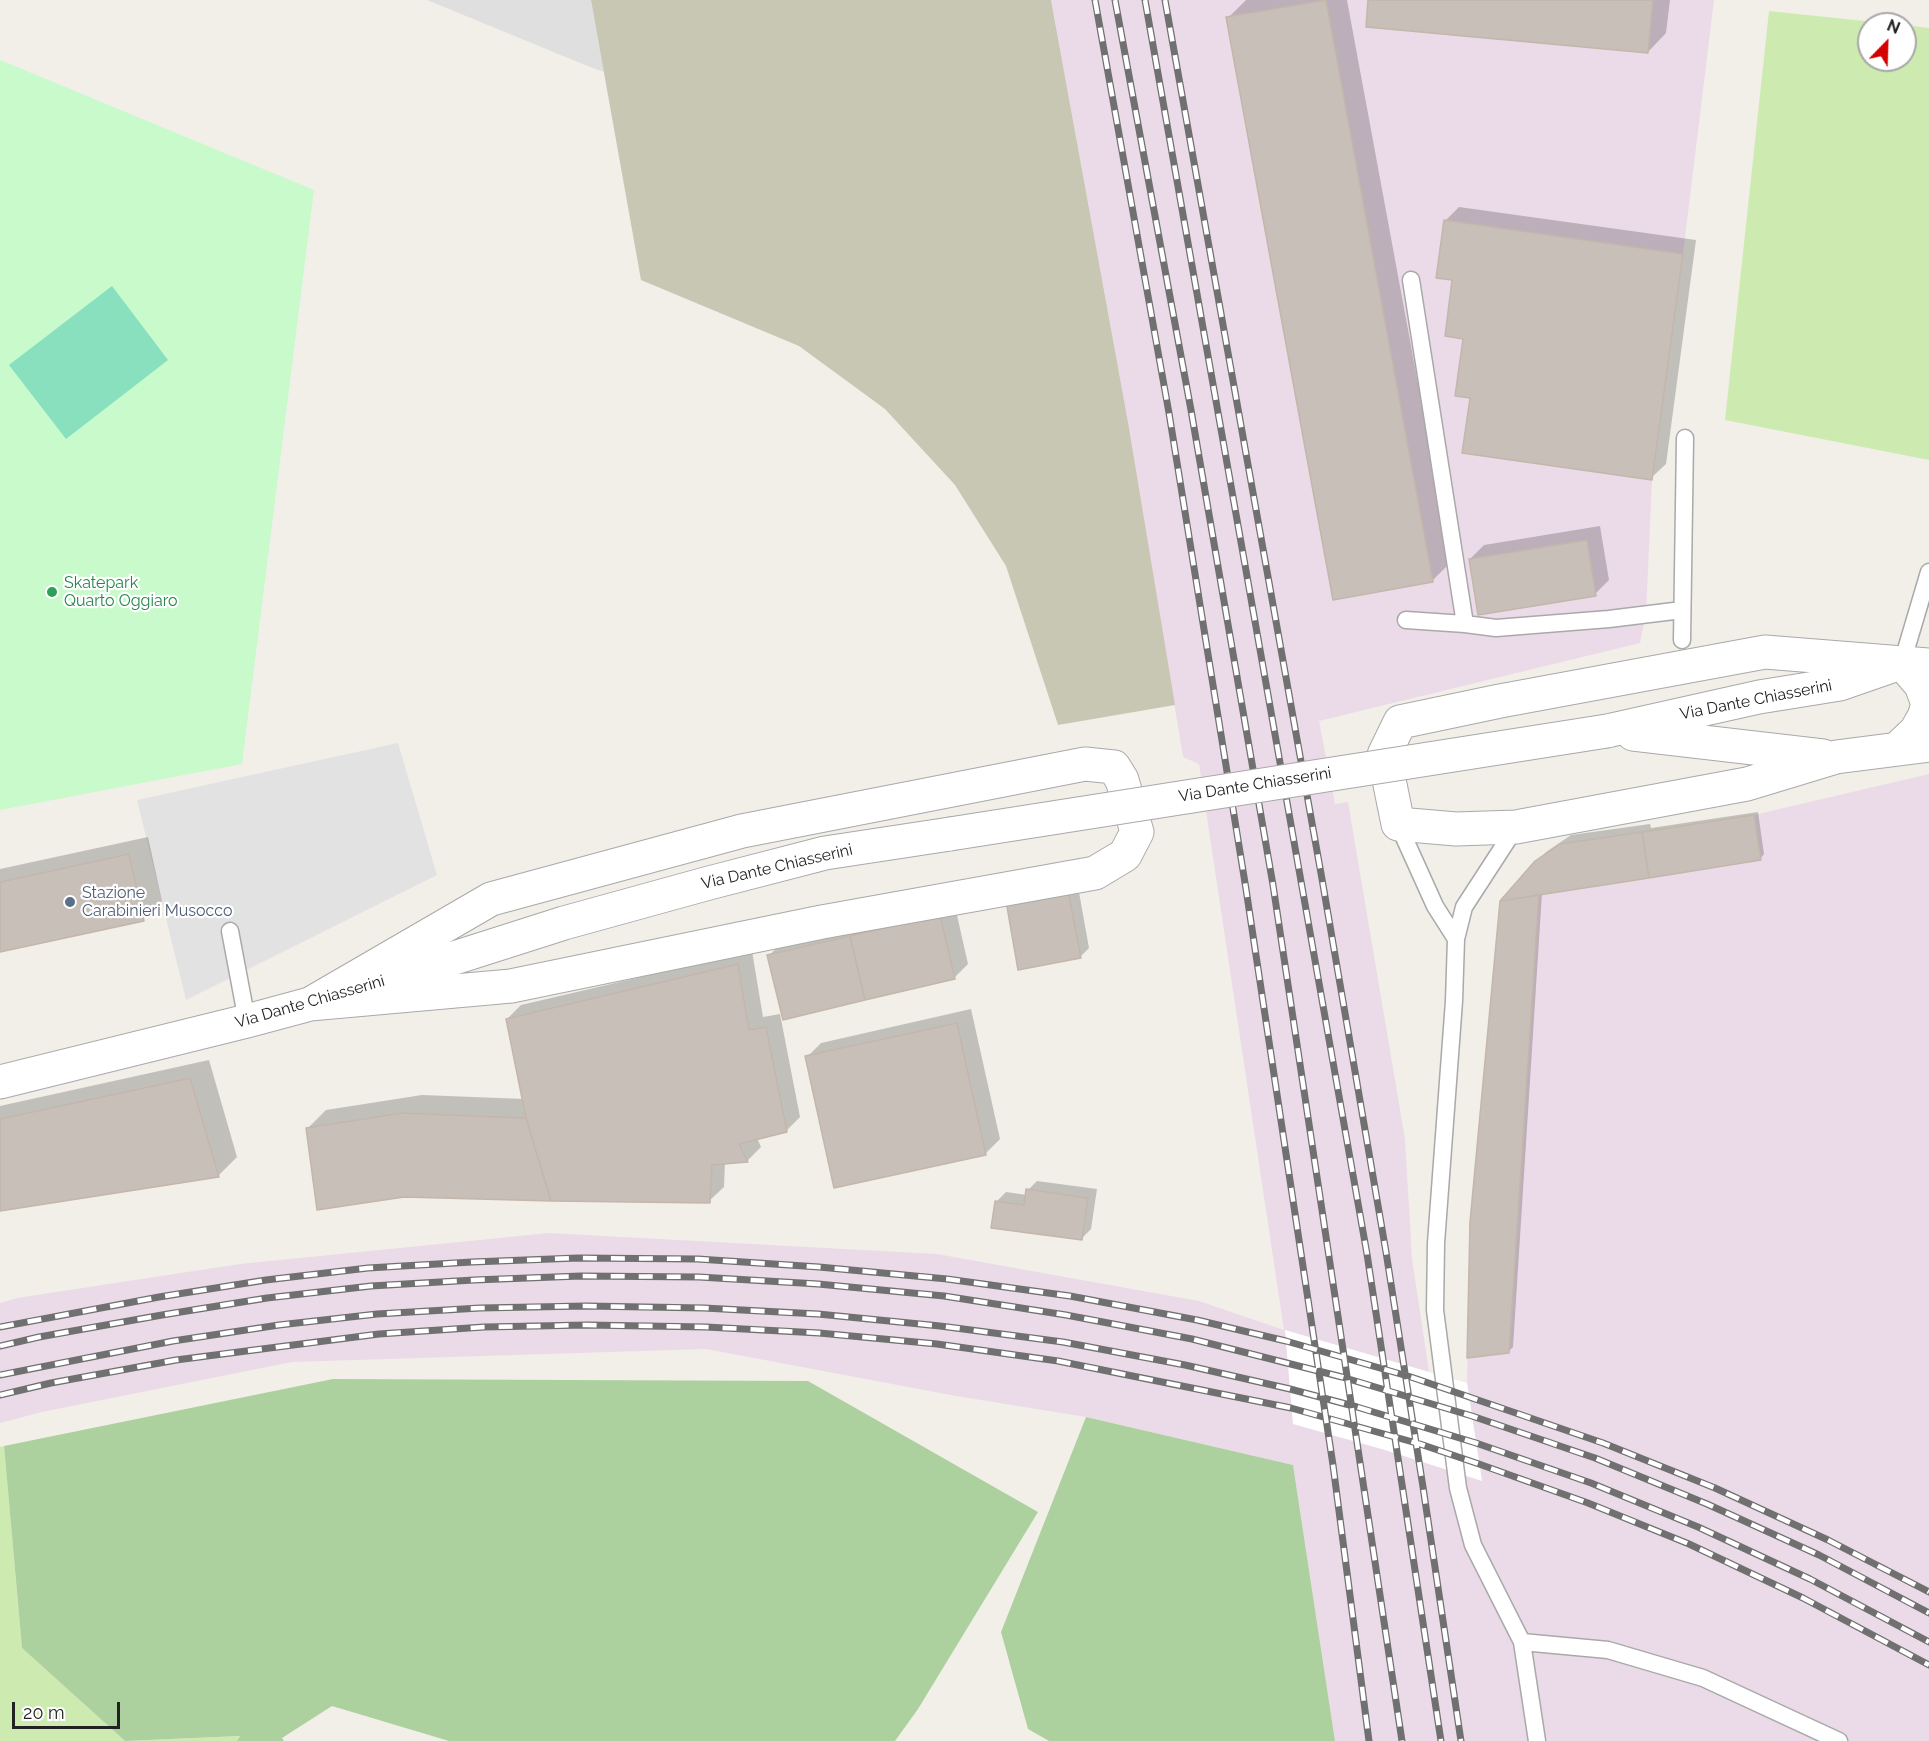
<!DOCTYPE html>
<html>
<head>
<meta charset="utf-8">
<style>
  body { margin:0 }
  #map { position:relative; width:1929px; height:1741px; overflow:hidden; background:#f2efe9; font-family:Raleway,sans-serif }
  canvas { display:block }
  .north { position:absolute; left:1857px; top:12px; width:60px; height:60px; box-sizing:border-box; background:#fff; border:2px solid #a7a7a7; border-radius:50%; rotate:23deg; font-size:16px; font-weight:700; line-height:24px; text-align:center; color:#222 }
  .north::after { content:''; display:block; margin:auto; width:21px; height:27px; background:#d40000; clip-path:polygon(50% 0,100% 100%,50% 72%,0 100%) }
  .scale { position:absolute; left:12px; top:1702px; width:108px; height:27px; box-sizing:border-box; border:3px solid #222; border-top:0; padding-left:8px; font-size:18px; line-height:21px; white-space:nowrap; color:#222; -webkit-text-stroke:4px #fff; paint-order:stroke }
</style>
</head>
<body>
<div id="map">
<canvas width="1929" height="1741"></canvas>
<div class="north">N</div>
<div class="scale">20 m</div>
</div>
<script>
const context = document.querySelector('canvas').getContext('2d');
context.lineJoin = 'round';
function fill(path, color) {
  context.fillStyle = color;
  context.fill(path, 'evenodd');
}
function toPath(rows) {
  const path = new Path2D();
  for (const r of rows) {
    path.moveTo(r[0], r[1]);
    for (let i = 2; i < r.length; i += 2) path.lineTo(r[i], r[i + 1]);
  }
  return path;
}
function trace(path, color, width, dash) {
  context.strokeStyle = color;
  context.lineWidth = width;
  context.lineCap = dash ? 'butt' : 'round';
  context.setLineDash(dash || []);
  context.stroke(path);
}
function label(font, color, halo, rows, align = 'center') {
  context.font = font + ' Raleway,sans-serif';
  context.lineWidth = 4.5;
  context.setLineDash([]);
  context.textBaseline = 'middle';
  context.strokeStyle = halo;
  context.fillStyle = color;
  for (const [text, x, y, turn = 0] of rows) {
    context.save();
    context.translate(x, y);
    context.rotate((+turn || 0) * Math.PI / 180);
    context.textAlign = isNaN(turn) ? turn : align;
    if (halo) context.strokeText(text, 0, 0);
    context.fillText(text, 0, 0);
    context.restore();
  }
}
fill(toPath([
  [427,0,591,0,604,72,590,67]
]), '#e0dfdf');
fill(toPath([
  [1051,0,1714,0,1683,254,1652,480,1646,614,1640,643,1319,721,1335,804,1348,802,1405,1139,1412,1259,1444,1470,1472,1416,1467,1383,1470,1222,1500,901,1535,861,1560,844,1754,815,1929,774,1929,1741,1335,1741,1293,1465,1086,1417,956,1396,706,1349,292,1362,42,1412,0,1423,0,1303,17,1298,240,1264,549,1233,937,1254,1199,1301,1284,1330,1199,764,1183,757,1128,422]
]), '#ebdbe8');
fill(toPath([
  [591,0,1051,0,1128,422,1175,705,1058,725,1006,566,955,485,885,409,799,346,641,280]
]), '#c7c7b4');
fill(toPath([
  [1769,11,1893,24,1869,24,1869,60,1905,60,1905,25,1929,28,1929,460,1725,420],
  [4,1446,22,1648,125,1741,240,1736,237,1741,0,1741,0,1447]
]), '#cdebb0');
fill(toPath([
  [333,1379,808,1381,1038,1512,918,1709,895,1741,449,1741,332,1706,282,1738,284,1741,237,1741,240,1736,125,1741,22,1648,4,1446],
  [1086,1417,1293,1465,1335,1741,1049,1741,1028,1729,1001,1632]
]), '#add19e');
fill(toPath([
  [0,60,314,190,242,764,0,810]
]), '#c8facc');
fill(toPath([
  [112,286,168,360,66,439,9,365]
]), '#88e0be');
fill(toPath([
  [398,743,437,875,186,1000,137,800]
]), '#e2e2e2');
fill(toPath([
  [1285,1330,1467,1383,1482,1481,1385,1450,1293,1424]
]), '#fff');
fill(toPath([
  [1246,0,1347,0,1451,562,1432,581,1228,18],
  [1370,0,1670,0,1666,33,1648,52],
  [1459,207,1696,240,1666,464,1651,478,1472,397,1464,337,1445,221],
  [1600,526,1609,580,1595,594,1470,559,1484,545],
  [1758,812,1764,854,1760,859,1542,893,1513,1347,1508,1352,1501,902,1546,852,1571,835,1650,824,1651,828],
  [148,837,162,901,143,919,0,950,0,869],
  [1077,881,1089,948,1080,957,1017,892],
  [954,902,968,964,954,978,769,956,778,946],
  [752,951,763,1017,780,1014,800,1117,786,1131,757,1138,761,1147,747,1161,725,1162,724,1187,709,1201,307,1129,326,1110,422,1095,524,1099,507,1019,521,1005],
  [971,1009,1000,1139,986,1153,807,1057,821,1043],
  [209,1060,237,1157,218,1176,0,1209,0,1106],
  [1037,1181,1097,1189,1091,1229,1082,1238,996,1202,1006,1192,1027,1195,1028,1190]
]), '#0003');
const building = toPath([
  [1326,0,1433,582,1333,600,1226,17,1326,0],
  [1368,0,1653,0,1648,53,1366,27,1368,0],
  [1444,220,1683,254,1652,480,1462,453,1470,398,1455,396,1463,339,1445,336,1452,280,1436,278,1444,220],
  [1587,540,1596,596,1478,615,1469,559,1587,540],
  [1754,815,1761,860,1649,878,1642,832,1754,815],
  [1642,832,1649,878,1500,901,1535,861,1560,844,1642,832],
  [129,854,144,921,0,952,0,882,129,854],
  [1068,890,1081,958,1018,970,1006,901,1068,890],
  [1539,895,1509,1353,1467,1358,1470,1222,1500,901,1539,895],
  [940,915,955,979,865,1000,850,936,940,915],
  [850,936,865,1000,783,1020,767,955,850,936],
  [738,964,749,1030,766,1027,787,1132,739,1144,748,1162,712,1165,710,1203,551,1201,526,1118,506,1019,738,964],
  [957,1023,986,1155,834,1188,805,1056,957,1023],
  [190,1078,219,1177,0,1211,0,1119,190,1078],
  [402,1113,526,1118,551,1201,404,1197,317,1210,306,1128,402,1113],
  [1026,1189,1088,1198,1082,1240,991,1228,995,1201,1024,1205,1026,1189]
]);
fill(building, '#c7bfb8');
trace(building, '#c4b6ab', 1.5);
const service = toPath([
  [1411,280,1465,624,1496,628,1609,619,1682,610],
  [1406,620,1465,624],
  [1682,640,1685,438],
  [1902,663,1929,572],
  [1398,824,1435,906,1456,939],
  [1516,827,1464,907,1456,939,1454,1001,1436,1243,1435,1310,1458,1488,1473,1545,1522,1642,1537,1741],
  [230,931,247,1021],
  [1522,1642,1608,1650,1703,1678,1839,1741]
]);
const tertiary = toPath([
  [1929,665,1765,652,1500,701,1400,722,1384,755,1398,824,1456,829,1516,827,1747,784,1836,757,1929,745],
  [1607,731,1759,697,1840,684,1889,667],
  [1633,734,1823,756],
  [1897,749,1916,731,1924,717,1928,704,1921,685,1902,663],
  [1085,764,1114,767,1122,780,1137,832,1125,855,1095,873,822,922,511,986,310,1004,491,899,742,831,1085,764],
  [0,1082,247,1021,310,1004,564,923,709,883,825,853,950,834]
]);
trace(service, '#a9a9a9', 19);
trace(tertiary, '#a9a9a9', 35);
trace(service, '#fff', 16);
trace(tertiary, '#fff', 33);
const rail = toPath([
  [1095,0,1169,413,1246,889,1333,1465,1369,1741],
  [1115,0,1191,410,1273,885,1402,1741],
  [1145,0,1367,1254,1441,1741],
  [1165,0,1322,879,1386,1252,1423,1487,1461,1741],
  [0,1327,159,1297,266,1280,368,1268,472,1262,578,1258,698,1259,819,1267,947,1279,1070,1296,1197,1320,1286,1341,1411,1377,1603,1443,1715,1488,1828,1540,1929,1592],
  [0,1346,39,1337,162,1315,267,1298,371,1286,474,1280,581,1276,699,1277,818,1284,944,1296,1066,1315,1192,1339,1342,1377,1472,1416,1595,1458,1707,1504,1819,1555,1929,1613],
  [0,1375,173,1341,279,1325,377,1314,480,1308,586,1306,704,1308,818,1314,940,1326,1063,1342,1185,1365,1290,1389,1357,1407,1476,1443,1591,1483,1698,1527,1810,1579,1929,1642],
  [0,1395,51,1383,176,1360,379,1334,484,1327,587,1325,706,1327,819,1333,937,1344,1058,1361,1291,1408,1420,1444,1479,1464,1588,1503,1689,1544,1803,1598,1929,1665]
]);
trace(rail, '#707070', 7);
trace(rail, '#fff', 4.5, [14]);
const tertiaryBridge = toPath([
  [950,834,1607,731]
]);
trace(tertiaryBridge, '#a9a9a9', 35, []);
trace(tertiaryBridge, '#fff', 33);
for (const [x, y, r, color] of [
  [52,592,6,"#2e9e5b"],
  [70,902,6,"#5c6f8a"]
]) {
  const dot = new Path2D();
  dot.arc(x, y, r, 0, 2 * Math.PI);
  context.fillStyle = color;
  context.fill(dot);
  trace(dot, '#fff', 2);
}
label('16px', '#27864d', '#fff', [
  ["Skatepark",64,583],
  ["Quarto Oggiaro",64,601]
], 'left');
label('16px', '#222', '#fff', [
  ["Via Dante Chiasserini",1756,700,-11],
  ["Via Dante Chiasserini",1255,785,-9],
  ["Via Dante Chiasserini",777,867,-13],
  ["Via Dante Chiasserini",310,1002,-16]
]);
label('16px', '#4e5e75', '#fff', [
  ["Stazione",82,893],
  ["Carabinieri Musocco",82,911]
], 'left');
</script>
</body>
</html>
